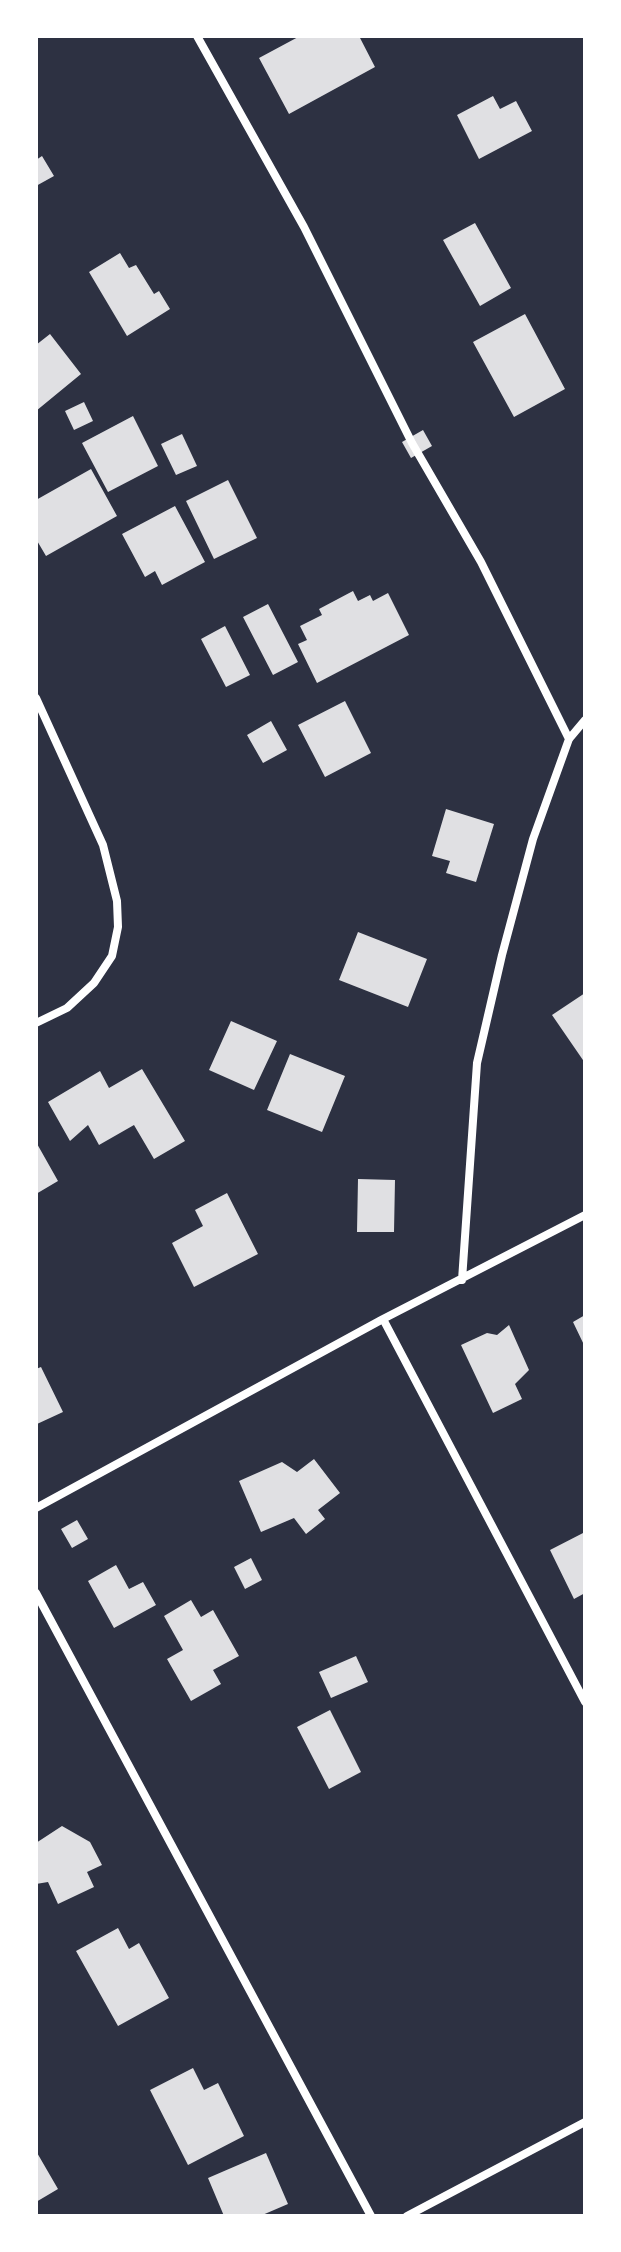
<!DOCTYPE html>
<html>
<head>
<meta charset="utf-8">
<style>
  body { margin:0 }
  #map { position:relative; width:621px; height:2252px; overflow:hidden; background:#2d3142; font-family:Helvetica,sans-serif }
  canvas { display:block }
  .frame { position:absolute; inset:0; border:38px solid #fff; pointer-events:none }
</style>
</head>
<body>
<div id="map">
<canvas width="621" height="2252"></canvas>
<div class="frame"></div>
</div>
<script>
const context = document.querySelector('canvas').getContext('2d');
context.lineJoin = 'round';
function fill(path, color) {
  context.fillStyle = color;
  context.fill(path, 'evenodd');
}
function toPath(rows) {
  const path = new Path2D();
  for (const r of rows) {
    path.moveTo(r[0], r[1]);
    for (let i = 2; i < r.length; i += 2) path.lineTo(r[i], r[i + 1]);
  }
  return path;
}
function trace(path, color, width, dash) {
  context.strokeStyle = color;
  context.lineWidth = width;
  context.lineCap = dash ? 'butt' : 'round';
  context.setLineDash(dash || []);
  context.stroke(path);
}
fill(toPath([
  [300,36,359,36,375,67,289,114,259,58],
  [493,96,500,109,516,101,532,131,479,159,457,115],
  [42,156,54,176,36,186,36,160],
  [475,223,511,288,480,306,443,240],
  [120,253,129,268,136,265,154,294,159,291,170,309,127,336,89,272],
  [525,314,565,389,514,417,473,342],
  [50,334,81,374,36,411,36,345],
  [84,402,93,421,74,430,65,411],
  [133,416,158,466,108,492,82,443],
  [423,430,432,446,411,458,402,442],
  [182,434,197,466,176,475,161,444],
  [91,469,117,516,46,556,36,539,36,500],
  [228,480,257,538,214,559,186,501],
  [175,506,205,562,162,585,155,571,145,577,122,534],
  [353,591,358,601,370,595,373,601,388,593,409,635,317,683,298,644,307,640,300,626,322,615,319,609],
  [268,604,298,662,273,675,243,617],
  [225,626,250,675,226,687,201,639],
  [345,701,371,753,325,777,298,725],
  [271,721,287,750,263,763,247,735],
  [446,809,494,824,476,882,446,873,450,861,432,856],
  [358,932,427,959,408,1007,339,980],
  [585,993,585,1063,552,1015],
  [231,1021,277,1041,254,1090,209,1070],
  [290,1054,345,1076,322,1132,267,1110],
  [142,1069,185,1141,154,1159,134,1125,99,1145,88,1125,70,1141,48,1102,100,1071,109,1088],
  [36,1142,58,1181,36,1194],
  [358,1179,395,1180,394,1232,357,1232],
  [227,1193,258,1254,194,1287,172,1243,203,1226,195,1210],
  [585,1315,585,1347,573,1322],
  [509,1325,529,1370,515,1384,522,1399,493,1413,461,1345,487,1333,497,1335],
  [41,1367,63,1412,37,1424,36,1369],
  [314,1459,340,1493,318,1510,325,1519,306,1534,294,1518,261,1532,239,1481,282,1462,297,1472],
  [77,1520,88,1539,72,1548,61,1529],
  [585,1532,585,1593,574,1599,550,1550],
  [251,1558,262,1580,245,1589,234,1567],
  [116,1565,129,1589,143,1582,156,1605,114,1628,88,1581],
  [191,1600,201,1617,213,1610,239,1656,213,1670,221,1684,191,1701,167,1659,183,1650,164,1616],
  [356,1656,368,1682,331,1698,319,1672],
  [330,1710,361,1772,329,1789,297,1727],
  [62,1826,90,1842,102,1865,87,1872,94,1887,58,1904,48,1882,36,1884,36,1843],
  [118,1928,129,1949,139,1943,169,1998,118,2026,76,1951],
  [193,2068,204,2090,218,2083,244,2136,188,2165,150,2090],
  [36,2151,58,2189,36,2202],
  [266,2153,288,2204,260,2216,224,2216,208,2178]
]), '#e0e0e3');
trace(toPath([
  [197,36,304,227,412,443,481,562,569,739],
  [36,698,103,845,117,901,118,927,112,956,94,983,67,1008,36,1023],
  [462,1280,477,1063,502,955,533,839,569,739,585,720],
  [383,1319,585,1702],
  [36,1508,383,1319,585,1215],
  [36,1593,371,2216],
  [407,2216,585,2122]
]), '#fff', 8);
</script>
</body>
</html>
